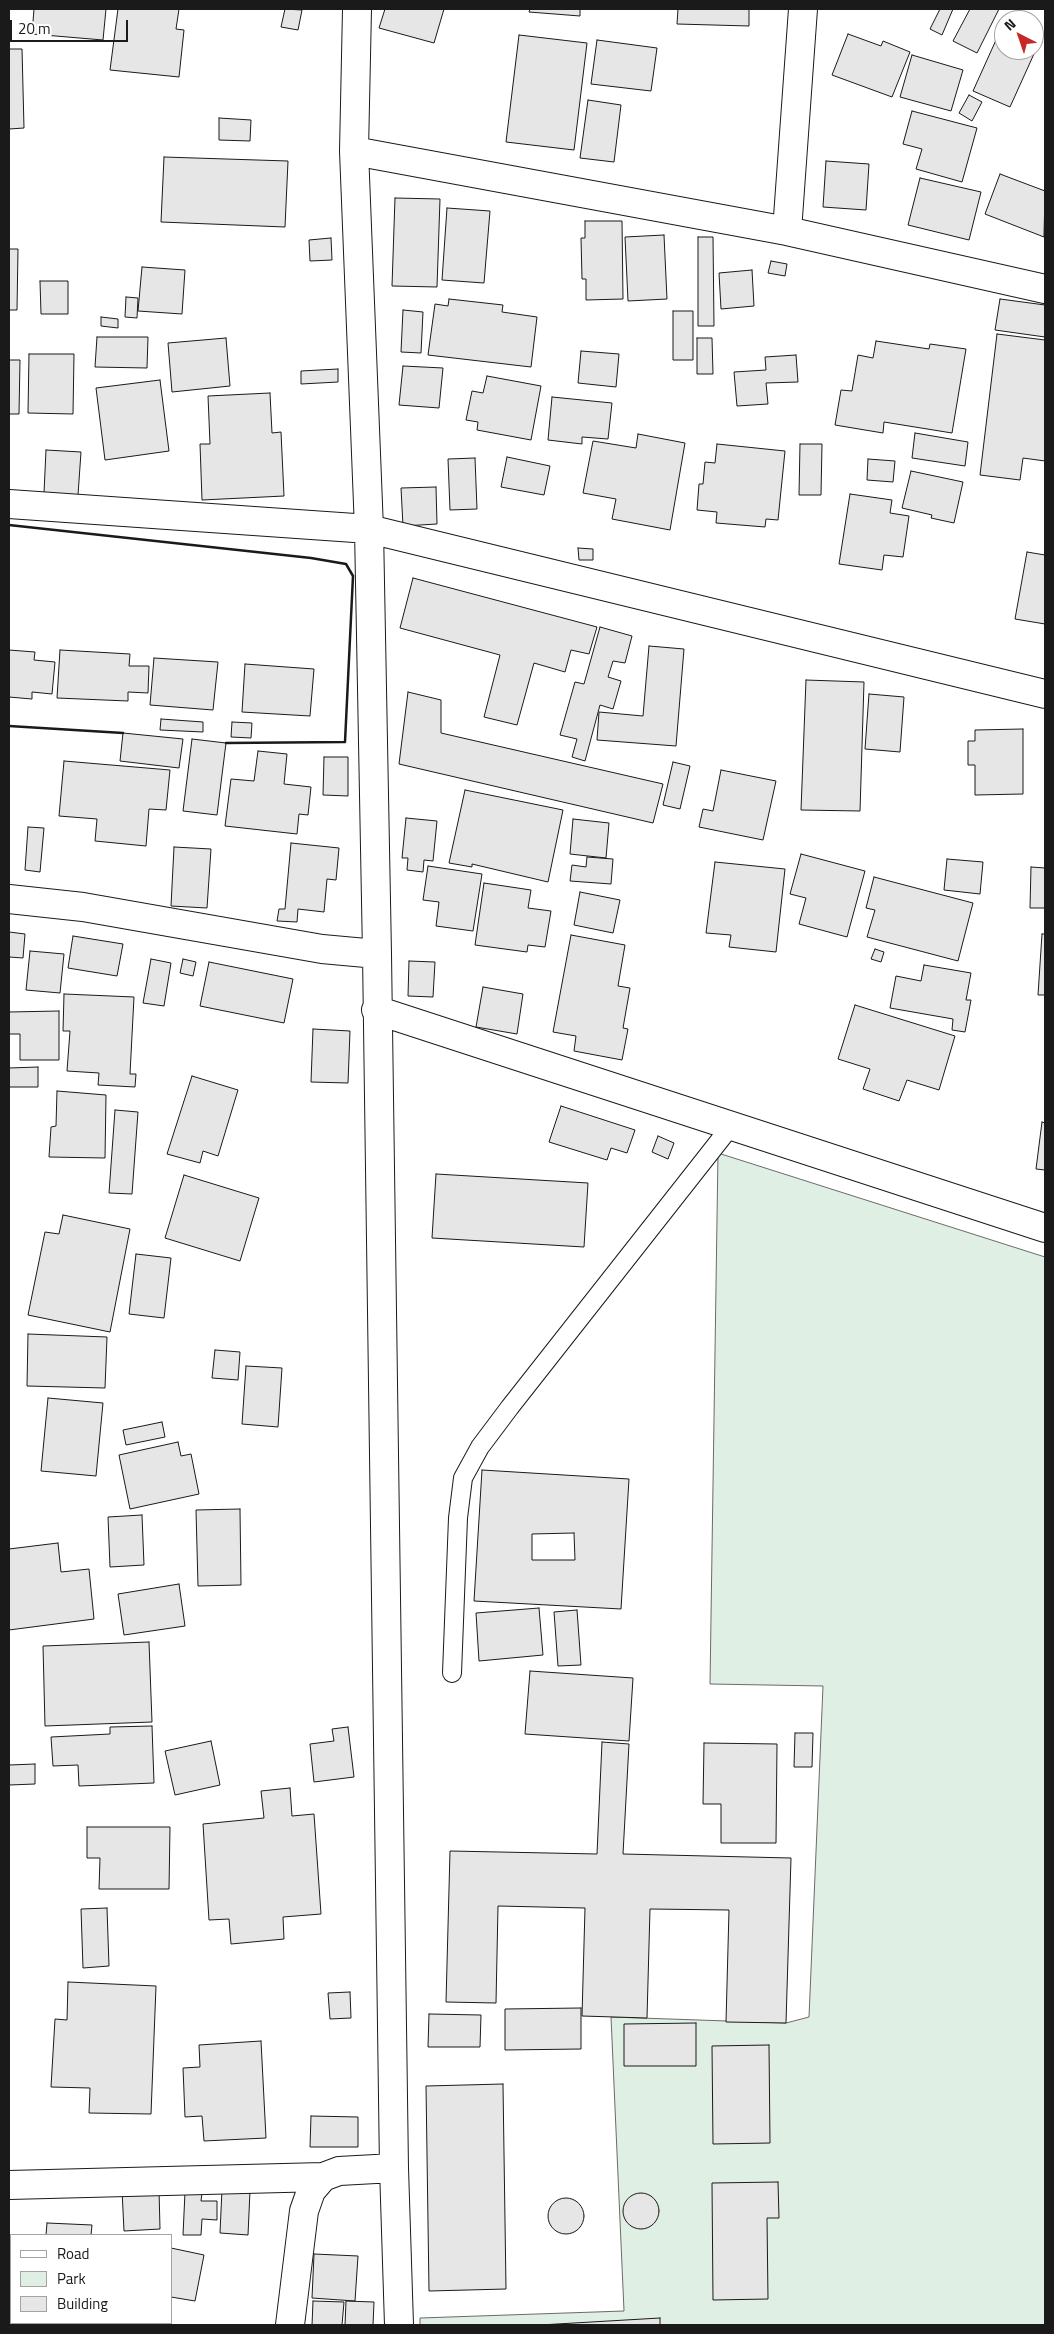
<!DOCTYPE html>
<html>
<head>
<meta charset="utf-8">
<style>
  body { margin:0 }
  #map { position:relative; width:1054px; height:2334px; overflow:hidden; background:#fff; font-family:"Titillium Web",sans-serif }
  canvas { display:block }
  .frame { position:absolute; inset:0; border:10px solid #1a1a1a; pointer-events:none }
  .legend { position:absolute; left:10px; top:2234px; width:162px; height:90px; box-sizing:border-box; background:#fff; border:1px solid #a3a3a3; margin:0; padding:6px 9px; list-style:none; font-size:15px; color:#1a1a1a }
  .legend li { display:flex; align-items:center; gap:10px; height:25px }
  .legend b { width:25px; border:1px solid #a3a3a3 }
  .north { position:absolute; left:994px; top:10px; width:50px; height:50px; box-sizing:border-box; background:#fff; border:1px solid #a3a3a3; border-radius:50%; rotate:319deg; font-size:14px; font-weight:700; line-height:20px; text-align:center; color:#1a1a1a }
  .north::after { content:''; display:block; margin:auto; width:18px; height:22px; background:#c62828; clip-path:polygon(50% 0,100% 100%,50% 72%,0 100%) }
  .scale { position:absolute; left:10px; top:20px; width:118px; height:22px; box-sizing:border-box; border:2px solid #1a1a1a; border-top:0; padding-left:6px; font-size:15px; line-height:18px; white-space:nowrap; color:#1a1a1a; -webkit-text-stroke:4px #fff; paint-order:stroke }
</style>
</head>
<body>
<div id="map">
<canvas width="1054" height="2334"></canvas>
<div class="frame"></div>
<ul class="legend">
<li><b style="height:6px;background:#fff"></b>Road</li>
<li><b style="height:14px;background:#e0efe3"></b>Park</li>
<li><b style="height:14px;background:#e6e6e6"></b>Building</li>
</ul>
<div class="north">N</div>
<div class="scale">20 m</div>
</div>
<script>
const context = document.querySelector('canvas').getContext('2d');
context.lineJoin = 'round';
function fill(path, color) {
  context.fillStyle = color;
  context.fill(path, 'evenodd');
}
function toPath(rows) {
  const path = new Path2D();
  for (const r of rows) {
    if (r.length === 3) {
      path.moveTo(r[0] + r[2], r[1]);
      path.arc(r[0], r[1], r[2], 0, 2 * Math.PI);
      continue;
    }
    path.moveTo(r[0], r[1]);
    for (let i = 2; i < r.length; i += 2) path.lineTo(r[i], r[i + 1]);
  }
  return path;
}
function trace(path, color, width, dash) {
  context.strokeStyle = color;
  context.lineWidth = width;
  context.lineCap = dash ? 'butt' : 'round';
  context.setLineDash(dash || []);
  context.stroke(path);
}
const green = toPath([
  [718,1153,1045,1257,1045,2325,420,2325,420,2318,624,2311,611,2017,786,2023,809,2017,823,1686,710,1684,718,1153]
]);
fill(green, '#e0efe3');
trace(green, '#6a6a6a', 1);
const building = toPath([
  [34,9,106,9,103,40,32,34,34,9],
  [118,9,179,9,176,29,184,30,179,77,110,70,118,9],
  [285,9,302,10,298,30,281,27,285,9],
  [385,9,444,9,434,43,379,28,385,9],
  [530,9,580,9,580,16,529,12,530,9],
  [678,9,749,9,749,26,677,24,678,9],
  [940,9,953,9,942,35,930,29,940,9],
  [970,9,999,9,977,53,953,41,970,9],
  [1001,29,1004,30,1004,50,1034,50,1034,43,1038,45,1010,107,973,91,1001,29],
  [848,34,881,46,883,41,910,52,892,97,832,75,848,34],
  [519,35,587,43,574,150,506,142,519,35],
  [597,40,657,48,651,91,591,84,597,40],
  [9,49,22,49,24,128,9,129,9,49],
  [912,55,963,70,951,111,900,97,912,55],
  [969,95,982,102,972,121,959,113,969,95],
  [588,100,621,105,614,162,580,158,588,100],
  [912,111,977,128,962,182,916,169,922,149,903,144,912,111],
  [219,118,251,120,250,141,219,140,219,118],
  [164,157,288,161,285,227,161,222,164,157],
  [826,161,869,164,866,210,823,207,826,161],
  [1000,174,1045,191,1044,237,985,214,1000,174],
  [920,178,981,192,969,240,908,225,920,178],
  [395,198,440,199,437,287,392,286,395,198],
  [447,208,490,211,484,283,442,280,447,208],
  [585,221,622,221,623,299,586,300,586,279,582,279,581,238,585,238,585,221],
  [664,235,667,299,628,301,625,237,664,235],
  [698,237,713,237,714,326,698,326,698,237],
  [331,238,332,260,310,261,309,240,331,238],
  [9,249,18,249,17,310,9,310,9,249],
  [771,261,787,264,785,276,768,273,771,261],
  [142,267,185,270,182,314,138,311,142,267],
  [752,270,754,306,721,309,719,273,752,270],
  [40,281,68,281,68,314,41,314,40,281],
  [126,297,138,298,137,318,125,317,126,297],
  [449,299,503,305,502,312,537,317,531,367,428,355,435,304,448,306,449,299],
  [1000,299,1045,305,1045,337,995,330,1000,299],
  [403,310,423,312,421,353,401,352,403,310],
  [673,311,693,311,693,360,673,360,673,311],
  [101,317,118,319,118,328,101,326,101,317],
  [997,334,1045,340,1045,461,1023,458,1020,480,980,475,997,334],
  [97,337,148,337,147,368,95,367,97,337],
  [226,338,230,386,172,392,168,343,226,338],
  [697,338,712,338,713,374,697,374,697,338],
  [876,341,929,349,930,344,966,349,952,433,884,422,883,433,835,425,841,390,852,391,858,355,873,358,876,341],
  [581,351,619,354,616,387,578,383,581,351],
  [29,354,74,354,73,414,28,413,29,354],
  [796,355,798,382,766,383,768,404,737,406,734,372,766,370,765,357,796,355],
  [9,360,20,360,19,414,9,414,9,360],
  [403,366,443,368,439,408,399,405,403,366],
  [338,369,338,382,301,384,301,371,338,369],
  [487,376,541,386,531,440,477,430,478,422,466,420,472,391,483,393,487,376],
  [160,380,169,451,105,460,96,388,160,380],
  [270,393,272,433,281,432,284,496,202,500,200,444,210,444,208,396,270,393],
  [552,397,612,403,608,439,582,437,582,444,548,440,552,397],
  [915,433,968,442,965,466,912,458,915,433],
  [638,434,685,443,670,530,612,519,616,499,583,493,593,441,636,448,638,434],
  [717,444,785,451,778,520,766,519,765,527,716,523,717,512,697,510,699,484,703,484,705,462,715,463,717,444],
  [800,444,822,444,821,495,799,495,800,444],
  [46,450,81,452,78,495,44,493,46,450],
  [507,457,550,466,544,495,501,487,507,457],
  [475,458,477,509,450,510,448,459,475,458],
  [868,459,895,461,893,482,867,480,868,459],
  [911,471,963,482,954,523,931,518,932,515,902,508,911,471],
  [436,487,437,524,403,526,401,488,436,487],
  [850,494,892,500,890,513,909,516,903,557,884,555,882,570,839,564,850,494],
  [578,548,593,549,593,560,579,560,578,548],
  [1027,552,1045,555,1045,624,1015,619,1027,552],
  [413,578,597,627,589,654,571,650,565,672,534,663,517,725,484,717,500,655,400,628,413,578],
  [600,627,632,636,625,663,613,661,608,677,621,681,613,709,600,705,585,761,572,757,577,739,560,735,575,682,584,684,600,627],
  [649,646,684,649,676,746,597,740,599,712,643,716,649,646],
  [9,650,35,652,34,660,55,662,52,694,32,692,32,699,9,697,9,650],
  [60,650,130,654,129,666,149,666,148,693,128,692,128,701,57,698,60,650],
  [154,658,218,662,213,710,150,705,154,658],
  [245,664,314,669,310,716,242,712,245,664],
  [806,680,864,682,860,811,801,810,806,680],
  [408,692,441,700,441,733,663,784,653,823,399,764,408,692],
  [869,694,904,697,900,752,865,749,869,694],
  [161,719,203,722,203,732,160,730,161,719],
  [232,722,252,723,251,738,231,737,232,722],
  [1023,729,1023,794,975,795,975,765,968,765,968,741,975,741,975,730,1023,729],
  [123,733,183,739,179,768,120,761,123,733],
  [192,739,226,743,217,815,183,811,192,739],
  [258,751,287,754,284,784,311,787,308,815,299,814,297,834,225,826,231,779,254,781,258,751],
  [324,757,348,757,348,796,323,795,324,757],
  [64,761,170,770,166,810,149,809,146,846,95,841,97,819,59,816,64,761],
  [673,762,690,766,680,809,663,805,673,762],
  [721,770,776,781,763,840,699,827,703,809,713,811,721,770],
  [465,790,563,810,548,882,472,864,472,867,449,863,465,790],
  [406,818,437,821,433,861,424,860,423,872,407,870,408,858,402,858,406,818],
  [573,819,609,823,606,858,570,854,573,819],
  [28,827,44,828,40,872,25,870,28,827],
  [291,843,339,848,336,880,327,879,324,912,298,909,297,922,277,921,279,909,285,909,291,843],
  [174,847,211,849,207,908,171,906,174,847],
  [801,854,865,871,847,937,799,924,806,898,790,894,801,854],
  [587,857,613,859,611,884,570,881,572,865,586,867,587,857],
  [947,859,983,862,980,894,944,890,947,859],
  [715,862,785,869,776,952,729,947,731,935,706,933,715,862],
  [428,866,482,874,473,931,436,926,439,902,423,900,428,866],
  [1031,867,1045,868,1045,908,1030,908,1031,867],
  [874,877,973,903,958,961,867,937,875,910,866,908,874,877],
  [484,883,531,890,528,908,551,911,545,947,528,945,527,952,475,945,484,883],
  [580,892,620,900,613,933,574,925,580,892],
  [9,932,25,934,23,958,9,957,9,932],
  [1042,934,1045,934,1045,995,1038,995,1042,934],
  [571,935,625,945,618,986,630,988,623,1028,628,1029,622,1060,574,1051,576,1036,553,1032,571,935],
  [73,936,123,944,117,976,68,968,73,936],
  [875,949,884,952,881,962,871,959,875,949],
  [30,951,64,954,60,993,26,990,30,951],
  [151,959,171,963,164,1006,143,1003,151,959],
  [183,959,196,962,193,976,180,973,183,959],
  [409,961,435,962,433,997,408,996,409,961],
  [209,962,293,979,284,1023,200,1006,209,962],
  [924,965,971,973,966,1000,971,1000,965,1032,952,1030,953,1019,890,1008,896,976,921,981,924,965],
  [483,987,523,994,517,1034,476,1027,483,987],
  [64,994,134,997,130,1074,136,1074,135,1087,98,1085,99,1073,67,1071,70,1031,63,1031,64,994],
  [855,1005,955,1036,939,1090,907,1080,899,1101,863,1089,870,1069,838,1059,855,1005],
  [59,1011,59,1060,20,1060,20,1034,9,1034,9,1012,59,1011],
  [313,1029,350,1031,348,1083,311,1082,313,1029],
  [38,1067,38,1087,9,1087,9,1068,38,1067],
  [192,1076,238,1090,218,1156,203,1151,200,1163,167,1154,192,1076],
  [57,1091,106,1095,105,1158,49,1157,51,1127,56,1126,57,1091],
  [561,1106,635,1130,627,1153,611,1148,607,1160,549,1142,561,1106],
  [115,1110,138,1112,132,1194,109,1193,115,1110],
  [1042,1122,1045,1123,1045,1170,1036,1169,1042,1122],
  [658,1136,674,1143,668,1159,652,1152,658,1136],
  [436,1174,588,1183,584,1247,432,1238,436,1174],
  [184,1175,259,1198,240,1261,165,1238,184,1175],
  [63,1215,130,1229,110,1332,28,1315,45,1232,59,1234,63,1215],
  [136,1254,171,1258,164,1318,129,1314,136,1254],
  [28,1334,107,1337,105,1388,27,1386,28,1334],
  [215,1350,240,1352,238,1380,212,1378,215,1350],
  [246,1366,282,1368,278,1427,242,1424,246,1366],
  [48,1398,103,1403,96,1476,41,1471,48,1398],
  [162,1422,165,1437,126,1445,123,1430,162,1422],
  [178,1442,181,1456,191,1454,199,1494,130,1509,119,1455,178,1442],
  [482,1470,629,1479,621,1609,474,1601,482,1470],
  [574,1533,575,1560,532,1560,532,1534,574,1533],
  [240,1509,241,1585,198,1586,196,1510,240,1509],
  [142,1515,144,1565,110,1567,108,1517,142,1515],
  [58,1543,61,1572,89,1569,94,1619,9,1630,9,1549,58,1543],
  [179,1584,185,1626,124,1635,118,1594,179,1584],
  [539,1608,543,1655,479,1661,476,1613,539,1608],
  [577,1610,581,1665,558,1666,554,1612,577,1610],
  [149,1642,152,1722,45,1726,43,1646,149,1642],
  [530,1671,633,1678,629,1741,525,1734,530,1671],
  [152,1726,154,1783,79,1786,78,1765,53,1766,51,1737,110,1734,110,1727,152,1726],
  [348,1727,354,1777,314,1782,310,1744,334,1741,332,1729,348,1727],
  [795,1733,813,1733,812,1767,794,1767,795,1733],
  [211,1741,220,1785,175,1795,165,1751,211,1741],
  [602,1742,629,1744,623,1854,791,1858,786,2023,726,2022,729,1910,650,1909,647,2018,582,2016,585,1908,498,1906,496,2003,446,2002,450,1851,597,1854,602,1742],
  [704,1743,777,1744,776,1843,721,1843,721,1804,703,1804,704,1743],
  [35,1764,35,1784,9,1785,9,1765,35,1764],
  [290,1788,292,1816,314,1814,321,1914,283,1917,284,1939,231,1944,229,1919,209,1920,203,1824,264,1818,261,1791,290,1788],
  [87,1827,170,1827,169,1889,99,1889,100,1858,87,1858,87,1827],
  [107,1908,109,1966,83,1968,81,1909,107,1908],
  [68,1982,156,1986,151,2114,89,2113,90,2088,51,2087,55,2019,67,2020,68,1982],
  [350,1992,351,2018,330,2019,328,1993,350,1992],
  [581,2008,581,2049,505,2050,505,2009,581,2008],
  [429,2014,481,2015,480,2047,428,2047,429,2014],
  [696,2023,696,2066,624,2066,624,2024,696,2023],
  [261,2041,266,2138,204,2141,202,2116,185,2117,183,2068,200,2067,199,2045,261,2041],
  [769,2045,770,2143,713,2144,712,2046,769,2045],
  [503,2084,506,2289,429,2291,426,2086,503,2084],
  [311,2116,358,2117,358,2147,310,2147,311,2116],
  [778,2182,779,2218,767,2218,768,2299,713,2300,712,2183,778,2182],
  [159,2189,160,2229,124,2231,122,2190,159,2189],
  [222,2189,250,2191,248,2235,220,2233,222,2189],
  [185,2192,202,2193,201,2201,217,2201,217,2220,202,2219,201,2235,183,2235,185,2192],
  [641,2211,18],
  [566,2216,18],
  [47,2223,92,2225,91,2235,46,2235,47,2223],
  [171,2248,204,2255,195,2301,171,2297,171,2248],
  [314,2254,358,2256,355,2301,312,2298,314,2254],
  [313,2301,344,2302,342,2325,312,2325,313,2301],
  [346,2301,374,2302,373,2325,345,2325,346,2301],
  [660,2318,660,2325,540,2325,660,2318]
]);
fill(building, '#e6e6e6');
trace(building, '#1a1a1a', 1);
const service = toPath([
  [452,1673,458,1518,463,1478,480,1447,510,1407,731,1126]
]);
const minor = toPath([
  [354,151,787,231,1045,289],
  [787,231,803,9],
  [9,504,369,529,1045,694],
  [9,899,83,907,322,949,377,954],
  [376,1010,1045,1228],
  [394,2168,399,2325],
  [9,2185,323,2177,339,2171,394,2168,377,954,369,529,354,151,357,9],
  [290,2325,304,2211,311,2191,323,2177]
]);
trace(service, '#1a1a1a', 20);
trace(minor, '#1a1a1a', 30);
trace(service, '#fff', 18);
trace(minor, '#fff', 28);
trace(toPath([
  [9,525,311,558,346,564,353,576,345,742,226,743],
  [9,726,123,733]
]), '#1a1a1a', 2.5);
</script>
</body>
</html>
